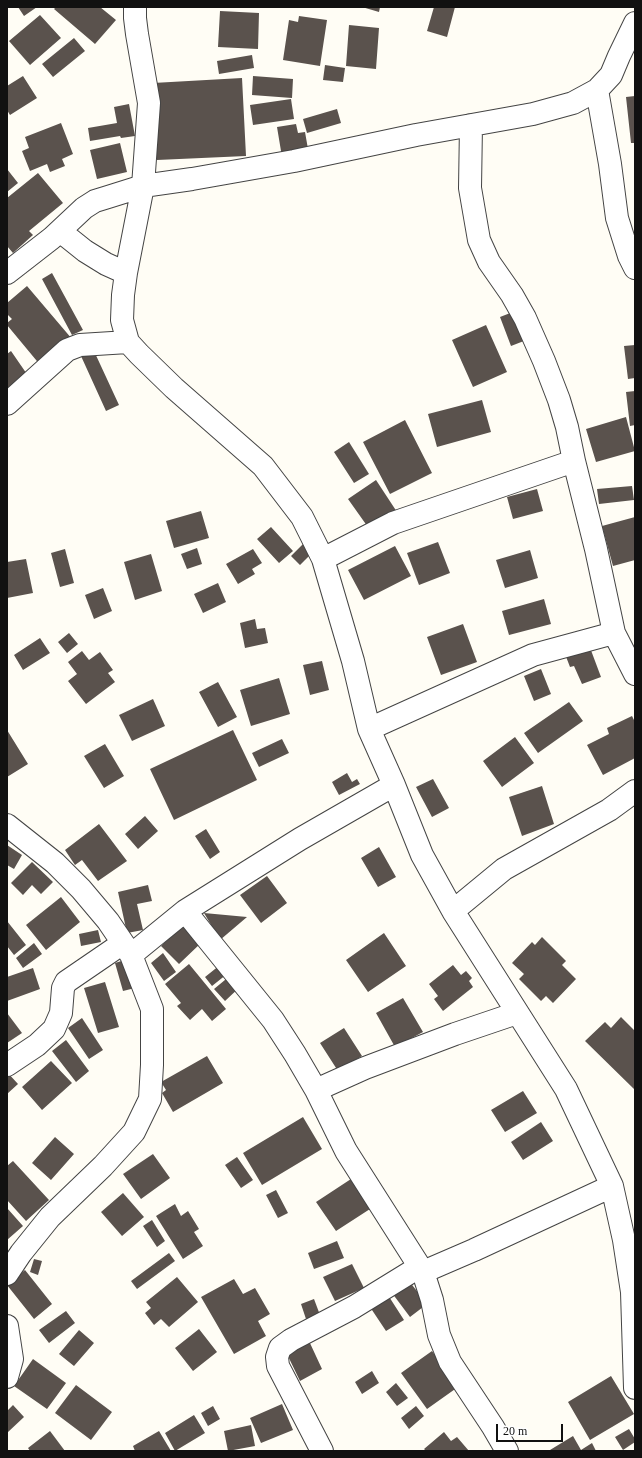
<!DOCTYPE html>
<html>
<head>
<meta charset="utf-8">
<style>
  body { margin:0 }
  #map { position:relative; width:642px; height:1458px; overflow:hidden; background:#fffdf5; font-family:Georgia,serif }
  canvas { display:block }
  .frame { position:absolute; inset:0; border:8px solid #111; pointer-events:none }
  .scale { position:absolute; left:496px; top:1424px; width:67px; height:18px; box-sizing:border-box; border:2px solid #111; border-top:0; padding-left:5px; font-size:12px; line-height:14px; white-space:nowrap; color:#111; -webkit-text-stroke:3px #fff; paint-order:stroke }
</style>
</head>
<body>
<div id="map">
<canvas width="642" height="1458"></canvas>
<div class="frame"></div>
<div class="scale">20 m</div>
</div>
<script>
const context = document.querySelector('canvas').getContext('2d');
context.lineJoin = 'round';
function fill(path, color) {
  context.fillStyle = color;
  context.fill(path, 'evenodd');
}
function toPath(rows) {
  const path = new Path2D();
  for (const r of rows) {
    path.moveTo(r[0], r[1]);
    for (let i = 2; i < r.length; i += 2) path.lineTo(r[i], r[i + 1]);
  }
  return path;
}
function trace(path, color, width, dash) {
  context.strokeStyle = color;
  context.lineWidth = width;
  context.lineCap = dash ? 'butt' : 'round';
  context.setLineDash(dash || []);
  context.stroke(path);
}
fill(toPath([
  [18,7,37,7,24,16],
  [56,7,100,7,116,20,95,44,54,9],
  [362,7,380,7,379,12],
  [434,7,455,7,447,37,427,31],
  [220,11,259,13,258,49,218,47],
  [40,15,61,38,30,65,9,41],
  [299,16,327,20,320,66,283,60,289,20,298,22],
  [349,25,379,28,376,69,346,66],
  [74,38,85,51,53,77,42,64],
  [252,55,254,68,219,74,217,61],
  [325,65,345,68,343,82,323,80],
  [23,76,37,98,10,115,7,110,7,86],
  [253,76,293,79,292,98,252,95],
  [242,78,246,156,157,160,153,83],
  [635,96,635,143,631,143,626,97],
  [291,99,294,119,253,125,250,105],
  [129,104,135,136,121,138,120,136,90,141,88,128,117,123,114,107],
  [337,109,341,123,307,133,303,119],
  [61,123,73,154,62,159,65,166,50,172,47,164,30,171,22,151,29,148,25,137],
  [296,124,298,133,305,132,308,149,282,157,277,127],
  [120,143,127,172,97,179,90,150],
  [7,169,18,183,7,192],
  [38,173,63,203,29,231,33,235,13,253,7,246,7,198],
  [52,273,83,330,72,335,42,279],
  [27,286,72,339,41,366,7,325,7,323,12,319,7,314,7,303],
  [518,310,529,339,511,346,500,317],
  [486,325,507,372,473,387,452,340],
  [635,345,635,378,628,379,624,346],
  [11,351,31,380,7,397,7,354],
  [94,351,119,405,106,411,81,356],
  [635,391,635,425,630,426,626,392],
  [482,400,491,432,437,447,428,414],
  [626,417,635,451,596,462,586,429],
  [405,420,432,473,390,494,363,442],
  [349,442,369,474,354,483,334,452],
  [376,480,397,512,370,530,348,499],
  [632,486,634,500,599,504,597,489],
  [537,489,543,511,513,519,507,497],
  [201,511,209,538,174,548,166,521],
  [635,517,635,560,613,566,602,526],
  [271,527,293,551,279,563,257,539],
  [306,541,315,550,300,565,291,556],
  [438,542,450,573,419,585,407,553],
  [395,546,411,576,364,600,348,570],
  [197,548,202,564,187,569,181,554],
  [65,549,74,583,60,587,51,553],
  [253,549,262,563,252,569,255,574,238,584,226,564],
  [530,550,538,578,505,588,496,560],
  [151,554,162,591,135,600,124,562],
  [26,559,33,593,7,598,7,562],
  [218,583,226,602,203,613,194,594],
  [103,588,112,611,94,619,85,595],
  [544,599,551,624,509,635,502,611],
  [255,619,257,629,265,628,268,643,245,648,240,623],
  [463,624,477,662,441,675,427,637],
  [69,633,78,644,67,653,58,642],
  [40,638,50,653,23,670,14,655],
  [589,645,601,677,582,684,574,666,570,667,565,654],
  [82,651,89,660,100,652,113,670,108,673,115,682,86,704,68,681,77,674,68,662],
  [322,661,329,690,310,695,303,665],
  [541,669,551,694,534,701,524,676],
  [279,678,290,714,251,726,240,690],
  [218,682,237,717,218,727,199,692],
  [153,699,165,726,132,741,119,715],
  [569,702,583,721,538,753,524,733],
  [632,716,635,722,635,758,603,775,587,745,609,734,607,728],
  [7,730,28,764,7,777],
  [233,730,257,780,174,820,150,769],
  [515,737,534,763,502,787,483,761],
  [282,739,289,753,259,767,252,753],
  [105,744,124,776,104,788,84,756],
  [347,773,352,782,357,779,360,784,339,795,332,782],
  [433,779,449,808,432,817,416,787],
  [542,786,554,824,522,836,509,797],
  [145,816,158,831,138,849,125,834],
  [99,824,127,861,98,881,82,860,75,865,65,850],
  [206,829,220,852,210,859,195,836],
  [7,845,22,855,14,869,7,865],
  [379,847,396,877,378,887,361,858],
  [32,862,53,882,41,894,32,885,23,895,11,883],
  [267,876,287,903,261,923,240,895],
  [148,885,152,901,137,904,143,930,127,933,118,892],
  [61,897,80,922,46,950,26,925],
  [204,913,247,917,220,940],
  [7,921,26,945,14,955,7,946],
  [183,925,201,943,179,964,161,946],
  [98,930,101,942,81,946,79,934],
  [384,933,406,966,368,992,346,960],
  [542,937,566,961,562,965,576,979,553,1003,546,996,541,1001,519,979,524,974,512,963,532,942,535,945],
  [34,943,42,954,23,968,16,958],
  [163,953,176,972,164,981,151,963],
  [131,958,139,987,123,991,115,963],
  [189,964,226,1009,212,1021,202,1009,190,1020,177,1006,181,1003,165,984],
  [220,965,227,974,212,986,205,977],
  [453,965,461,975,466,971,472,978,469,981,473,987,443,1011,434,999,438,996,429,984],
  [33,968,40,989,7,1001,7,977],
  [231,975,241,986,225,1001,214,989],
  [105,982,119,1027,98,1033,84,988],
  [403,998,423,1032,395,1047,376,1013],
  [7,1013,22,1033,7,1043],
  [621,1017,635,1031,635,1090,585,1041,605,1022,611,1028],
  [82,1018,103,1050,89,1059,68,1028],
  [344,1028,362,1056,338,1071,320,1043],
  [66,1040,89,1071,76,1082,52,1051],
  [207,1056,223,1083,173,1112,162,1093,166,1090,161,1082],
  [51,1061,72,1083,42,1110,22,1087],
  [7,1072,18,1084,7,1094],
  [523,1091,537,1113,505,1132,491,1110],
  [303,1117,322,1149,262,1185,243,1153],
  [541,1122,553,1141,523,1160,511,1142],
  [55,1137,74,1154,51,1180,32,1163],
  [153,1154,170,1178,141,1199,123,1174],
  [237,1157,253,1180,241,1188,225,1165],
  [13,1161,49,1200,26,1221,7,1200,7,1166],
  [351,1179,370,1209,336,1231,316,1202],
  [276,1190,288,1213,278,1218,266,1195],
  [123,1193,144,1217,122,1236,101,1212],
  [175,1204,181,1216,188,1211,199,1229,194,1232,203,1246,183,1259,156,1216],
  [7,1208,23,1226,7,1240],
  [152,1220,165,1241,157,1247,143,1226],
  [337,1241,344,1258,314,1269,308,1253],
  [169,1253,175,1261,137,1289,131,1281],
  [34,1259,42,1261,38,1275,30,1272],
  [352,1264,364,1288,335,1301,323,1277],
  [25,1270,52,1304,34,1319,7,1285],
  [177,1277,198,1302,169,1327,161,1319,154,1325,145,1313,151,1308,146,1302],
  [234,1279,243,1294,255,1288,270,1314,258,1321,266,1336,234,1354,201,1297],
  [409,1281,427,1304,410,1317,392,1293],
  [386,1292,404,1320,386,1331,368,1304],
  [314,1299,320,1315,306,1319,301,1304],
  [66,1311,75,1323,49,1343,39,1330],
  [199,1329,217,1352,193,1371,175,1348],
  [79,1330,94,1343,74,1366,59,1354],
  [309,1341,322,1369,300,1381,286,1352],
  [432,1351,458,1387,427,1409,401,1373],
  [33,1359,66,1383,47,1409,14,1386],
  [372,1371,379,1383,362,1394,355,1382],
  [611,1376,634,1414,590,1440,568,1402],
  [396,1383,408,1398,397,1406,386,1392],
  [76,1385,112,1412,91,1440,55,1413],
  [282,1404,293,1430,261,1443,250,1418],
  [13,1405,24,1417,7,1433,7,1411],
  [213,1406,220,1419,208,1426,201,1413],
  [416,1406,424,1416,409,1429,401,1418],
  [194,1415,205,1433,175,1451,165,1433],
  [251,1425,255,1446,228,1451,224,1431],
  [629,1429,635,1439,635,1442,623,1450,615,1437],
  [50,1431,65,1451,30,1451,28,1448],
  [159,1431,171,1451,135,1451,133,1446],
  [444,1432,451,1441,457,1437,469,1451,426,1451,424,1449],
  [573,1436,581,1450,592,1443,596,1451,551,1451,550,1450]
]), '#5a524d');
const minor = toPath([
  [135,7,135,18,137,34,149,103,143,186,126,273,123,295,122,320,128,342,139,354,174,388,263,466,302,517,323,559,353,661,369,729,394,785,422,855,453,911,566,1089,612,1186,624,1240,632,1292,635,1388],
  [597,90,610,164,617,218,629,256,635,268],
  [471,125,470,188,479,240,489,262,512,295,525,318,544,361,559,400,567,427,574,461,596,549,614,633,635,674],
  [60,231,85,251,106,264,126,273],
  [7,273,52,238,84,208,95,201,108,197,143,186,192,179,294,161,416,135,533,114,573,103,597,90,611,75,619,56,635,23],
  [7,404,67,350,80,345,128,342],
  [323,559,393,523,574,461],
  [369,729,533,655,614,633],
  [7,825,55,863,81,889,108,921,131,955,152,1009,152,1065,150,1099,134,1132,103,1166,50,1217,21,1253,7,1274],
  [185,911,273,1020,295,1054,316,1090,346,1151,423,1272,432,1300,439,1335,450,1362,493,1427,507,1451],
  [453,911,504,869,609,810,635,791],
  [131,955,185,911,300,839,394,785],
  [7,1065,37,1045,54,1029,61,1013,63,988,66,982,123,943],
  [316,1090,365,1068,455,1034,517,1013],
  [423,1272,474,1250,612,1186],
  [7,1326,12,1359,7,1377],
  [322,1451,278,1366,277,1357,280,1348,291,1340,354,1307,419,1267]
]);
trace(minor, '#444', 24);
trace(minor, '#fff', 22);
</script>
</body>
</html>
